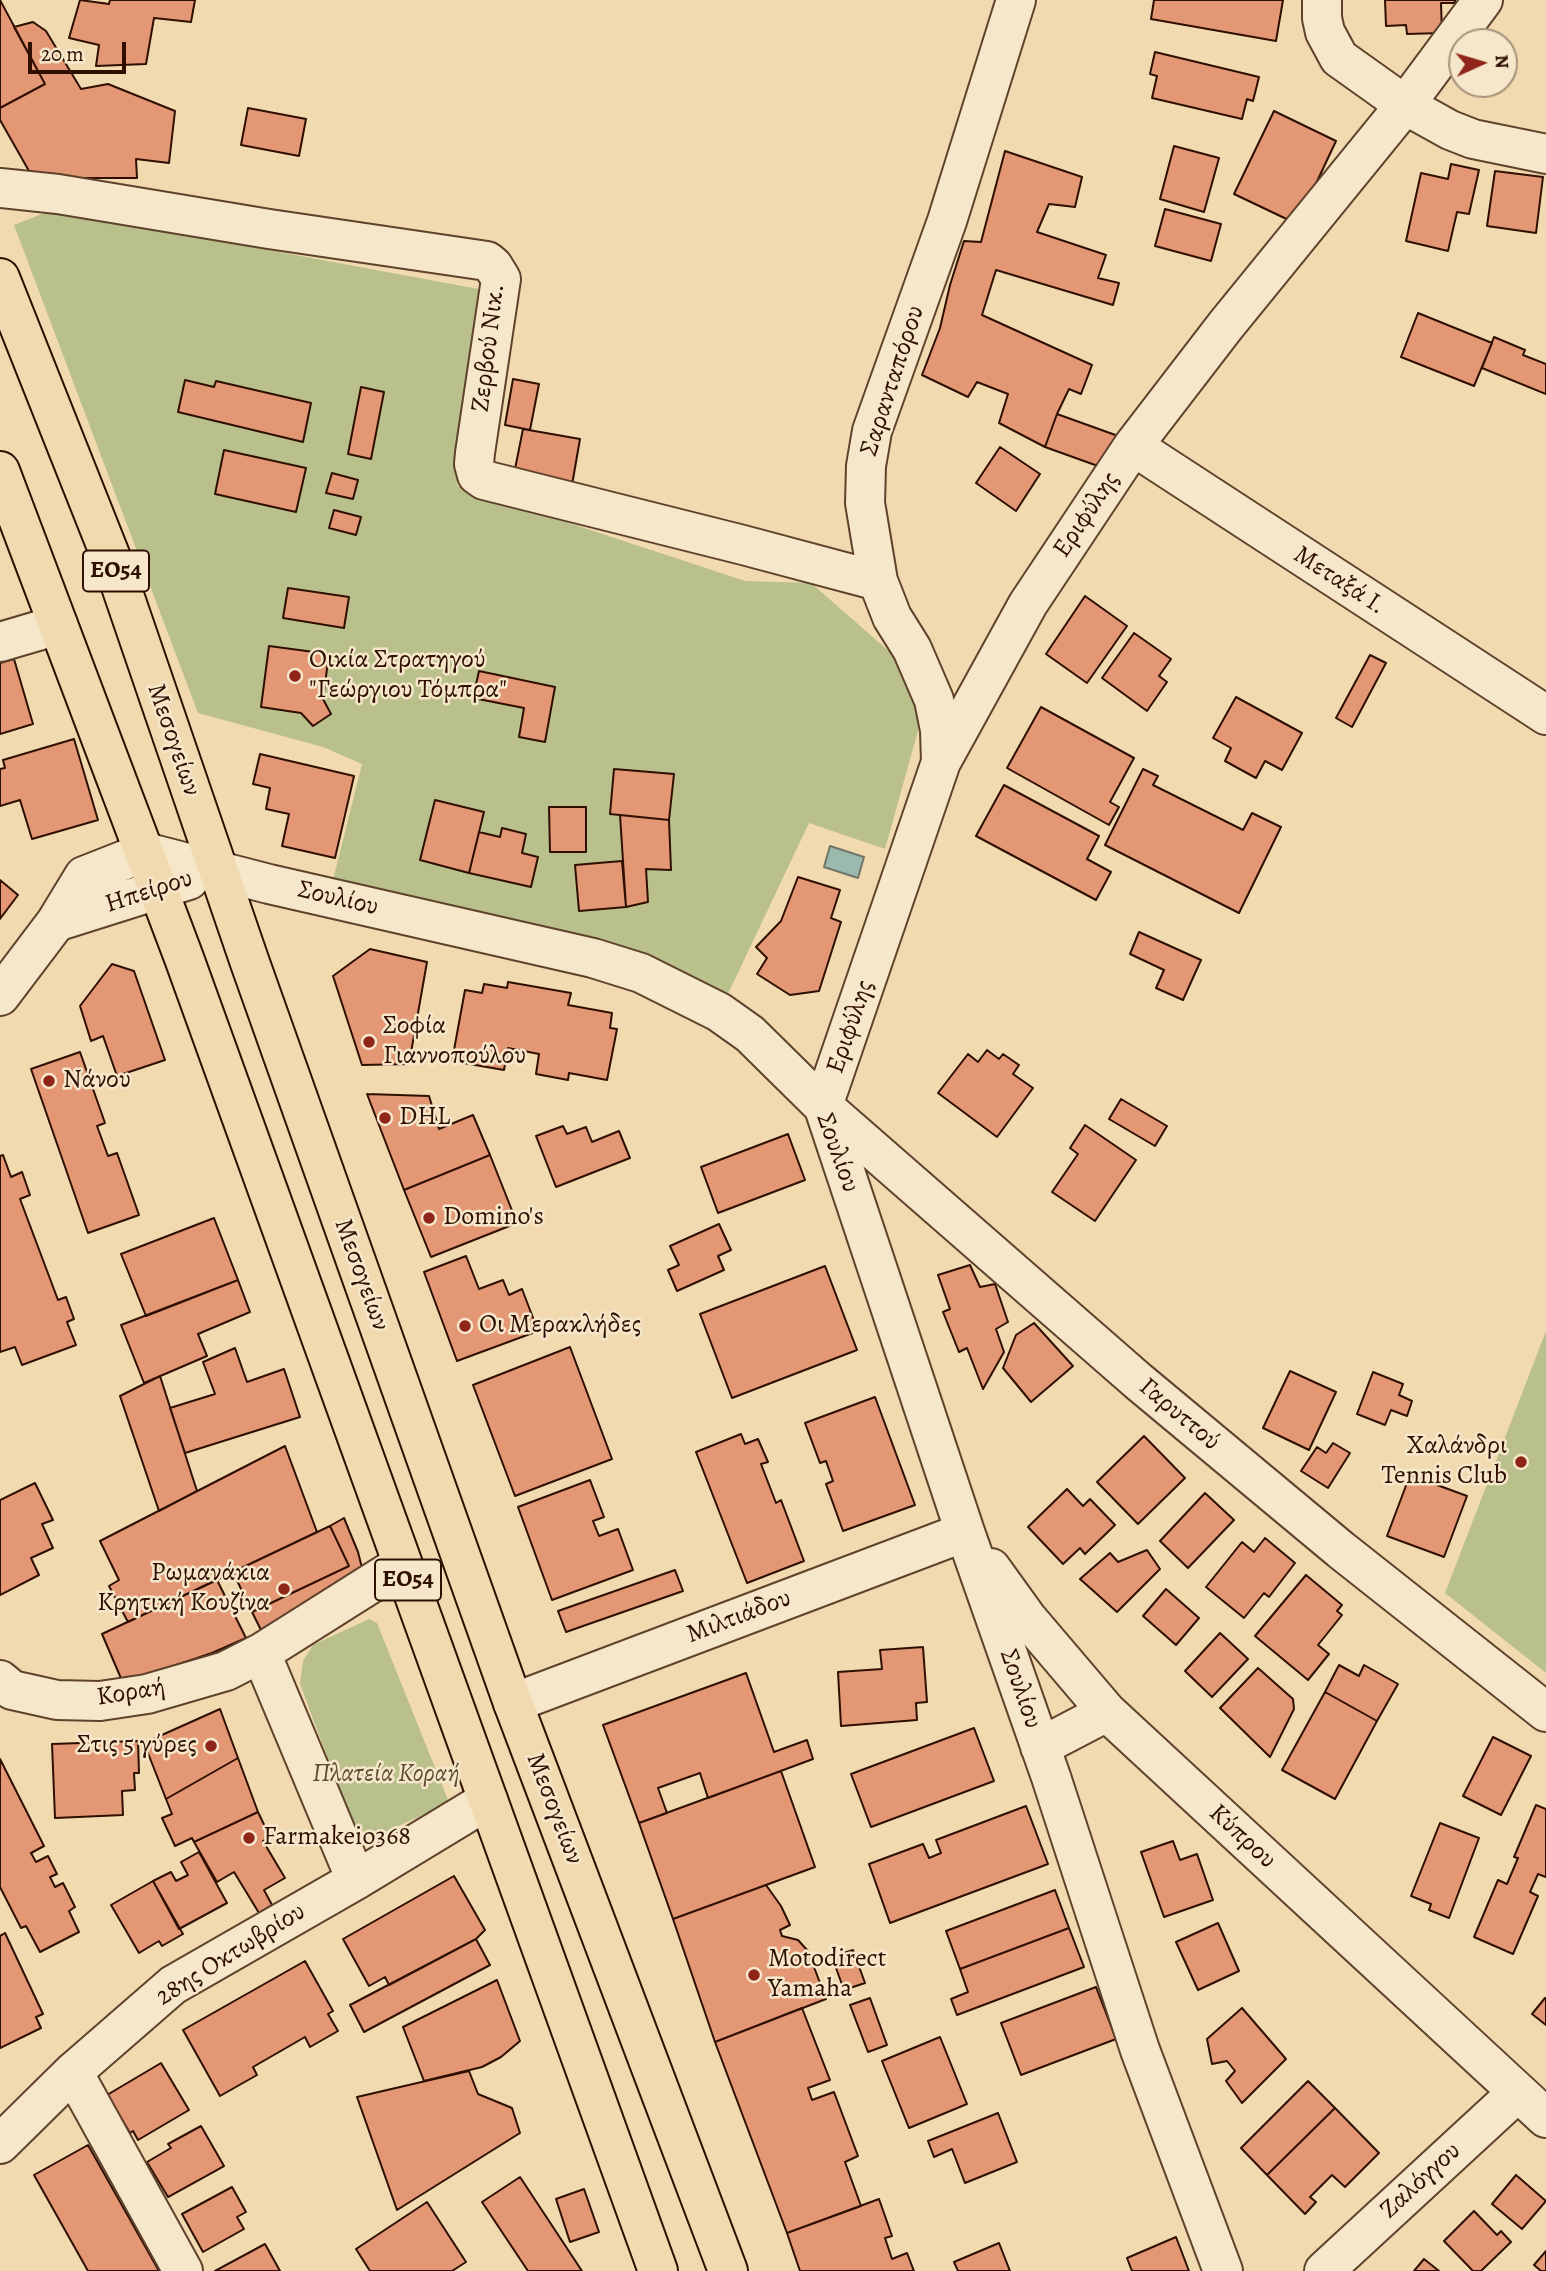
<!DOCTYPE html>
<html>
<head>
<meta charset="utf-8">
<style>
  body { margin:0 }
  #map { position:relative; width:1546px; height:2271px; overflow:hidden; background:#f1daaf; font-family:Alegreya,serif }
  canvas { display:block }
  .north { position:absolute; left:1448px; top:28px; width:70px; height:70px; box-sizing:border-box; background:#f6e7cb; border:2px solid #a6917a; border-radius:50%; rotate:86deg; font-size:19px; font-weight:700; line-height:28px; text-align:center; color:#2e0f00 }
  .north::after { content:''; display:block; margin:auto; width:24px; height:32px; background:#8f2418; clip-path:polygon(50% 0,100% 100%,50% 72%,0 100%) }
  .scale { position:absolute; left:28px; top:42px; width:98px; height:32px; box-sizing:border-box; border:4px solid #2e0f00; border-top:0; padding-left:9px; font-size:21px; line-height:24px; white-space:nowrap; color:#2e0f00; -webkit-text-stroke:5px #f6e7cb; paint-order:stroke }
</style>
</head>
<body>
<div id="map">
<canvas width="1546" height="2271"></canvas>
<div class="north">N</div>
<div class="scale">20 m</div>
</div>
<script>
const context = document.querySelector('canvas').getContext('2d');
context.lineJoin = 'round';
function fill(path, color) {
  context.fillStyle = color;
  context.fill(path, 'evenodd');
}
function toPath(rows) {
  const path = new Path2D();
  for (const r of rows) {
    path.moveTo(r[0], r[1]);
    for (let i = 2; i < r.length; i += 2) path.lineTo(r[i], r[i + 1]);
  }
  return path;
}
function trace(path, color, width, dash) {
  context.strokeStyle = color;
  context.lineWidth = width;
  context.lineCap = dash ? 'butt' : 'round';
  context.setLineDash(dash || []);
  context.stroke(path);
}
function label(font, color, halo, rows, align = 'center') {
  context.font = font + ' Alegreya,serif';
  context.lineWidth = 5;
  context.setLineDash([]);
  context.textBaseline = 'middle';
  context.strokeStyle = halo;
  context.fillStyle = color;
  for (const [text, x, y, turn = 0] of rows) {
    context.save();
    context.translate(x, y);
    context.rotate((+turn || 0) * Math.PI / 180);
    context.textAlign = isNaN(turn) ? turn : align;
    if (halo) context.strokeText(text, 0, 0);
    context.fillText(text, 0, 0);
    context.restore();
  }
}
fill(toPath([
  [52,210,484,290,457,486,745,581,811,583,891,653,921,720,885,849,809,823,725,1000,333,880,362,764,323,747,198,713,14,225],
  [1546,1331,1546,1673,1445,1593],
  [369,1619,377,1623,448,1800,443,1806,380,1834,367,1834,357,1827,348,1813,300,1684,303,1661,313,1645]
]), '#b9c08b');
const water = toPath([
  [830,846,864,857,858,878,824,867,830,846]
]);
fill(water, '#9bbaae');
trace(water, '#6f7668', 2);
const building = toPath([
  [0,0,45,84,0,108,0,0],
  [80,0,109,4,110,0,195,0,191,22,154,18,146,64,96,66,99,45,69,38,80,0],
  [1154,0,1283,0,1276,41,1151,19,1154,0],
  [1385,0,1455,0,1455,3,1441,3,1442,33,1407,34,1406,25,1386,26,1385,0],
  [33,22,46,31,81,89,108,84,175,111,169,163,136,159,137,178,33,178,0,120,0,108,45,84,14,27,33,22],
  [1155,52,1259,77,1253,101,1247,99,1242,119,1152,98,1157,76,1150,74,1155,52],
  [248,108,306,119,299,156,241,145,248,108],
  [1274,111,1336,141,1297,224,1234,194,1274,111],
  [1174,146,1219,158,1204,212,1160,199,1174,146],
  [1005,151,1082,177,1075,207,1049,204,1037,232,1106,255,1098,278,1119,283,1113,305,996,270,982,315,1092,365,1081,394,1069,389,1057,414,1045,447,999,423,1008,394,977,382,968,397,922,375,940,328,950,285,964,241,981,242,1005,151],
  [1451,164,1479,170,1469,214,1457,212,1448,251,1406,241,1421,173,1448,179,1451,164],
  [1495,171,1543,177,1536,233,1487,226,1495,171],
  [1165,209,1221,224,1211,261,1155,246,1165,209],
  [1418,313,1492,343,1474,386,1401,357,1418,313],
  [1494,337,1525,350,1523,355,1546,364,1546,394,1482,368,1494,337],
  [513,379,539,384,530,430,505,425,513,379],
  [185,380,214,387,216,381,311,403,303,442,178,412,185,380],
  [361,387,384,392,371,459,348,454,361,387],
  [1057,414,1121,437,1109,470,1045,447,1057,414],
  [523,429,580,439,572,485,514,474,523,429],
  [1000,447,1040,474,1016,511,976,483,1000,447],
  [224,450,306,468,296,512,215,494,224,450],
  [332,473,358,480,353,499,326,493,332,473],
  [334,510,361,517,356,535,329,528,334,510],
  [288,588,349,597,344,628,283,618,288,588],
  [1085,596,1127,626,1087,683,1046,654,1085,596],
  [1134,633,1171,659,1159,676,1167,682,1147,711,1102,678,1134,633],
  [269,646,329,654,323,699,331,714,313,726,301,713,261,707,269,646],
  [1370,655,1386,663,1352,727,1336,718,1370,655],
  [14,659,33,724,0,734,0,663,14,659],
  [479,671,555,687,545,742,519,737,524,708,473,698,479,671],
  [1236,697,1302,733,1282,770,1265,761,1256,778,1225,761,1231,748,1213,738,1236,697],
  [1041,707,1134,758,1110,802,1119,807,1109,825,1007,768,1041,707],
  [74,739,98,820,32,839,20,800,0,806,0,769,5,768,3,760,74,739],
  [260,754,354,776,335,858,282,846,289,814,266,809,270,788,253,784,260,754],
  [614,769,674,774,669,820,610,814,614,769],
  [1143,769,1158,776,1153,785,1243,830,1252,813,1281,827,1239,913,1105,845,1143,769],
  [1004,785,1099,836,1087,859,1111,872,1096,900,976,836,1004,785],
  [435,800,484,812,469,873,420,860,435,800],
  [549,807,586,807,586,852,550,852,549,807],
  [620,815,669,820,671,870,646,869,648,902,626,907,620,815],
  [502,828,526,834,522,853,538,857,531,887,469,873,479,832,500,837,502,828],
  [622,861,626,907,579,911,575,865,622,861],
  [798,877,840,890,831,918,841,922,819,991,790,995,757,974,767,958,756,947,781,921,798,877],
  [0,880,18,895,0,919,0,880],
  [1139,932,1201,960,1183,1000,1156,988,1164,970,1130,954,1139,932],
  [370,949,427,962,409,1064,362,1065,333,976,370,949],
  [112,964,134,971,165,1060,117,1076,103,1036,91,1041,80,1006,112,964],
  [508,982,571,993,568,1005,612,1013,610,1028,617,1029,607,1080,569,1073,568,1080,536,1074,539,1054,508,1048,504,1070,452,1061,465,990,482,993,484,984,507,988,508,982],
  [987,1050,999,1059,1003,1054,1019,1065,1013,1074,1033,1088,997,1137,938,1093,968,1054,978,1062,987,1050],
  [80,1052,105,1123,97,1126,108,1156,117,1153,139,1215,88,1233,31,1069,80,1052],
  [367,1094,429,1096,439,1129,473,1115,490,1155,404,1190,367,1094],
  [1121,1099,1167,1126,1155,1146,1109,1119,1121,1099],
  [1085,1125,1136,1160,1095,1221,1052,1192,1078,1154,1070,1148,1085,1125],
  [563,1126,567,1134,586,1127,592,1142,619,1131,630,1158,556,1187,536,1136,563,1126],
  [788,1134,805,1180,718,1213,701,1167,788,1134],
  [3,1155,11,1177,22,1172,30,1195,20,1199,58,1300,66,1297,74,1319,67,1322,76,1345,22,1365,15,1347,0,1352,0,1156,3,1155],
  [490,1155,517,1223,431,1257,404,1190,490,1155],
  [214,1218,238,1280,146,1316,121,1254,214,1218],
  [719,1224,731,1250,718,1256,724,1270,677,1291,668,1270,679,1265,670,1246,719,1224],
  [466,1256,479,1289,503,1280,509,1295,522,1289,538,1331,457,1361,424,1272,466,1256],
  [970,1265,980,1287,995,1284,1008,1322,996,1329,1004,1352,983,1389,967,1348,959,1352,943,1312,950,1309,938,1275,970,1265],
  [825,1266,857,1350,732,1398,700,1314,825,1266],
  [238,1280,250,1312,198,1334,207,1356,144,1383,121,1325,238,1280],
  [1034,1323,1073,1366,1031,1402,1003,1368,1016,1335,1034,1323],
  [570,1347,612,1459,515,1496,473,1385,570,1347],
  [235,1348,247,1382,284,1369,300,1417,185,1453,170,1408,215,1394,203,1362,235,1348],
  [1290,1371,1336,1392,1309,1450,1263,1428,1290,1371],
  [1373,1372,1403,1384,1399,1395,1412,1401,1407,1416,1391,1410,1385,1425,1357,1414,1373,1372],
  [160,1376,197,1491,159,1511,120,1396,160,1376],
  [875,1397,915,1505,843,1531,826,1484,833,1481,826,1461,820,1463,805,1423,875,1397],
  [741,1434,745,1444,758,1439,768,1462,761,1464,776,1503,781,1500,804,1561,747,1583,696,1452,741,1434],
  [1144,1436,1185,1478,1138,1524,1097,1482,1144,1436],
  [1333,1443,1350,1453,1328,1488,1301,1471,1317,1447,1326,1453,1333,1443],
  [285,1446,317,1532,128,1622,109,1586,119,1580,100,1541,285,1446],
  [1410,1475,1467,1496,1444,1557,1387,1536,1410,1475],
  [590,1480,604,1517,593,1521,599,1536,618,1529,633,1570,552,1600,518,1507,590,1480],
  [35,1483,53,1520,42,1524,53,1548,31,1558,39,1575,0,1595,0,1500,35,1483],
  [1067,1489,1083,1506,1090,1499,1115,1525,1085,1554,1080,1548,1063,1564,1028,1527,1067,1489],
  [1205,1493,1234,1520,1188,1568,1160,1541,1205,1493],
  [344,1518,358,1552,362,1568,262,1632,252,1612,349,1566,330,1526,344,1518],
  [330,1526,349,1566,252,1612,233,1572,330,1526],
  [1265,1538,1295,1563,1269,1597,1264,1593,1244,1618,1206,1587,1242,1542,1254,1552,1265,1538],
  [1147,1550,1160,1569,1117,1612,1080,1579,1110,1553,1118,1562,1147,1550],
  [675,1570,683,1591,566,1632,558,1611,675,1570],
  [1306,1575,1342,1605,1337,1611,1342,1615,1318,1645,1329,1654,1308,1680,1255,1636,1306,1575],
  [217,1580,246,1638,212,1653,123,1683,102,1634,217,1580],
  [1166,1589,1199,1618,1176,1645,1143,1616,1166,1589],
  [1220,1633,1248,1659,1212,1697,1185,1671,1220,1633],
  [923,1647,927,1702,916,1703,917,1720,841,1726,838,1672,882,1669,880,1650,923,1647],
  [1339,1665,1359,1676,1364,1665,1398,1684,1377,1721,1325,1692,1339,1665],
  [1258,1668,1293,1699,1294,1709,1270,1757,1220,1708,1258,1668],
  [746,1673,774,1752,807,1740,813,1759,708,1798,700,1773,658,1788,667,1813,639,1823,603,1725,746,1673],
  [1325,1692,1377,1721,1335,1799,1282,1770,1325,1692],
  [220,1709,238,1758,166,1799,144,1743,220,1709],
  [974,1728,994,1781,871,1827,851,1774,974,1728],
  [1493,1737,1531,1756,1501,1815,1463,1796,1493,1737],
  [138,1741,139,1773,134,1773,135,1790,122,1791,123,1815,55,1818,52,1744,138,1741],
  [238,1758,258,1812,194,1842,192,1838,175,1846,162,1818,172,1814,166,1799,238,1758],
  [0,1759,44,1846,31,1853,36,1862,48,1856,57,1874,50,1877,55,1887,63,1883,75,1907,69,1911,79,1932,40,1952,26,1926,21,1928,0,1887,0,1759],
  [781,1771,815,1867,673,1919,639,1823,781,1771],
  [1536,1805,1546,1809,1546,1877,1538,1874,1530,1892,1538,1896,1513,1954,1474,1937,1498,1880,1507,1884,1518,1858,1514,1857,1536,1805],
  [1026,1806,1048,1864,890,1923,869,1864,923,1844,929,1858,941,1853,936,1840,1026,1806],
  [258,1812,270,1837,263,1841,285,1878,264,1890,272,1905,259,1913,234,1872,217,1882,194,1842,258,1812],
  [1440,1823,1479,1838,1449,1918,1429,1910,1431,1904,1411,1896,1440,1823],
  [1173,1841,1180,1860,1197,1854,1213,1900,1164,1917,1141,1852,1173,1841],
  [199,1852,227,1903,179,1929,153,1881,171,1872,176,1881,188,1875,181,1862,199,1852],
  [454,1876,485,1930,476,1939,389,1985,385,1977,369,1986,343,1939,454,1876],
  [153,1881,183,1934,162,1946,159,1941,139,1953,111,1905,153,1881],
  [766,1885,781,1906,790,1925,780,1930,782,1936,798,1940,808,1951,826,1999,715,2042,673,1919,766,1885],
  [1055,1890,1069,1928,960,1969,946,1931,1055,1890],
  [1218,1923,1239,1971,1198,1990,1176,1942,1218,1923],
  [1069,1928,1084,1967,957,2015,951,1999,968,1992,960,1969,1069,1928],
  [5,1933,43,2014,36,2017,41,2028,0,2048,0,1936,5,1933],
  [476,1939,490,1965,364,2032,350,2005,476,1939],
  [853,1950,865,1983,844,1990,832,1957,853,1950],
  [305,1961,333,2011,328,2014,338,2031,310,2047,305,2037,253,2067,257,2075,220,2096,183,2030,305,1961],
  [497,1980,520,2041,501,2057,482,2067,424,2081,403,2027,497,1980],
  [1096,1987,1116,2039,1021,2075,1001,2023,1096,1987],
  [870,1998,887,2045,868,2052,850,2005,870,1998],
  [1545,1998,1546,1999,1546,2025,1532,2014,1545,1998],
  [802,2008,830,2080,808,2088,812,2100,834,2092,858,2156,845,2162,861,2206,787,2233,715,2042,802,2008],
  [1242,2008,1286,2059,1242,2103,1226,2081,1235,2071,1227,2061,1212,2064,1207,2039,1242,2008],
  [940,2037,967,2104,909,2128,882,2061,940,2037],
  [161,2063,189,2110,138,2140,133,2131,130,2133,107,2095,161,2063],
  [469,2071,478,2094,512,2108,520,2133,397,2210,357,2097,469,2071],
  [1308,2081,1335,2108,1267,2175,1241,2148,1308,2081],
  [1335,2108,1379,2153,1345,2187,1332,2175,1310,2197,1316,2202,1305,2214,1267,2175,1335,2108],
  [998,2113,1017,2162,965,2183,952,2149,934,2157,928,2141,998,2113],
  [201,2126,224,2166,168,2197,147,2162,171,2148,168,2144,201,2126],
  [88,2145,159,2271,88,2271,34,2175,88,2145],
  [1516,2175,1546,2201,1522,2229,1492,2204,1516,2175],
  [520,2177,582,2271,528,2271,482,2202,520,2177],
  [232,2187,246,2212,237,2217,244,2229,203,2252,182,2214,232,2187],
  [584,2189,599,2232,570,2242,556,2199,584,2189],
  [879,2199,892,2236,885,2238,892,2259,907,2253,914,2271,800,2271,787,2233,879,2199],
  [427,2202,466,2262,452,2271,370,2271,356,2249,427,2202],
  [1474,2211,1497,2235,1501,2231,1511,2242,1481,2271,1473,2271,1444,2241,1474,2211],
  [1176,2237,1189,2271,1132,2271,1127,2258,1176,2237],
  [999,2243,1010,2271,958,2271,954,2262,999,2243],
  [265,2244,280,2271,215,2271,265,2244],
  [1546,2251,1546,2271,1541,2271,1534,2265,1546,2251],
  [1424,2259,1439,2271,1414,2271,1424,2259]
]);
fill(building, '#e49775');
trace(building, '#2e0f00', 2);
const minor = toPath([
  [1322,0,1322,18,1325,32,1339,58,1405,105,1450,130,1473,139,1546,154],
  [0,188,58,194,269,229,487,261,493,266,501,279,475,453,474,464,477,475,484,480,743,545,878,581],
  [1133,446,1546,715],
  [0,642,58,625],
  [941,762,940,730,934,700,912,649,892,617,878,581,865,503,866,466,872,431,947,221,1016,0],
  [56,922,189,880],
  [0,996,56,922,84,876,145,852,269,884,593,958,641,973,719,1012,750,1034,823,1106,1138,1381,1341,1550,1546,1712],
  [823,1106,941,762,1028,604,1133,446,1226,325,1405,105,1483,0],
  [824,1108,965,1532,1051,1777,1140,2050,1223,2271],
  [991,1568,1027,1618,1107,1712,1546,2118],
  [261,1653,356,1880],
  [0,1680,12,1690,57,1700,100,1701,147,1694,226,1671,261,1653,402,1564],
  [513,1703,965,1532],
  [1040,1747,1107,1712],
  [73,2072,183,2271],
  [0,2144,73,2072,173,1985,356,1880,488,1800],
  [1324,2271,1518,2092]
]);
const major = toPath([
  [0,278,112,560,249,960,513,1703,728,2271],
  [0,471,184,958,658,2271]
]);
trace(minor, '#5f422c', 42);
trace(major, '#2e0f00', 42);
trace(minor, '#f6e7cb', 38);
trace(major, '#f1daaf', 38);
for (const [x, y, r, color] of [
  [295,676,7,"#8f2418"],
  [369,1042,7,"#8f2418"],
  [49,1081,7,"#8f2418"],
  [385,1118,7,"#8f2418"],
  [429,1218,7,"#8f2418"],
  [465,1326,7,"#8f2418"],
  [1521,1462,7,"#8f2418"],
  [284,1589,7,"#8f2418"],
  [211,1746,7,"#8f2418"],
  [249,1838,7,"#8f2418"],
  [754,1975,7,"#8f2418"]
]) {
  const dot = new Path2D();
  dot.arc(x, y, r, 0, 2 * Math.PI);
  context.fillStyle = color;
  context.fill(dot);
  trace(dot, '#f6e7cb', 2.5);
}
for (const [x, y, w] of [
  [116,571,66],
  [408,1580,66]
]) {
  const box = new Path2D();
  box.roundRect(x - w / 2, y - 20.5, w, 41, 5);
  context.fillStyle = '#f6e7cb';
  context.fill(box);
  trace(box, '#2e0f00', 2);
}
label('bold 24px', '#2e0f00', null, [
  ["ΕΟ54",116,571],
  ["ΕΟ54",408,1580]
]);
label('26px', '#2e0f00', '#f6e7cb', [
  ["Ζερβού Νικ.",489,348,-83],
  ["Σαρανταπόρου",893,381,-72],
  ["Εριφύλης",1087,515,-56],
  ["Μεταξά Ι.",1339,581,33],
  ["Μεσογείων",173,740,71],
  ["Ηπείρου",149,892,-18],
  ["Σουλίου",338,899,13],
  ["Εριφύλης",851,1027,-71],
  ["Σουλίου",837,1153,70],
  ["Μεσογείων",361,1275,70],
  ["Γαρυττού",1179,1415,40],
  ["Μιλτιάδου",739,1617,-21],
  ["Σουλίου",1020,1689,71],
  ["Κοραή",131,1693,-9],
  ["Μεσογείων",554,1809,69],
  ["Κύπρου",1242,1837,43],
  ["28ης Οκτωβρίου",231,1955,-32],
  ["Ζαλόγγου",1421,2181,-43]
]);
label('26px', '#2e0f00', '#f6e7cb', [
  ["Οικία Στρατηγού",309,661],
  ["\"Γεώργιου Τόμπρα\"",309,691],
  ["Σοφία",383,1027],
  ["Γιαννοπούλου",383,1057],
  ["Νάνου",63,1081],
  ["DHL",399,1118],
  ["Domino's",443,1218],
  ["Οι Μερακλήδες",479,1326],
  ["Χαλάνδρι",1507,1447,"right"],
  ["Tennis Club",1507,1477,"right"],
  ["Ρωμανάκια",270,1574,"right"],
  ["Κρητική Κουζίνα",270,1604,"right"],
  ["Στις 5 γύρες",197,1746,"right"],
  ["Farmakeio368",263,1838],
  ["Motodirect",768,1960],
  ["Yamaha",768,1990]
], 'left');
label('italic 26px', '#5f4d31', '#f6e7cb', [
  ["Πλατεία Κοραή",386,1775]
]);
</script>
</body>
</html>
